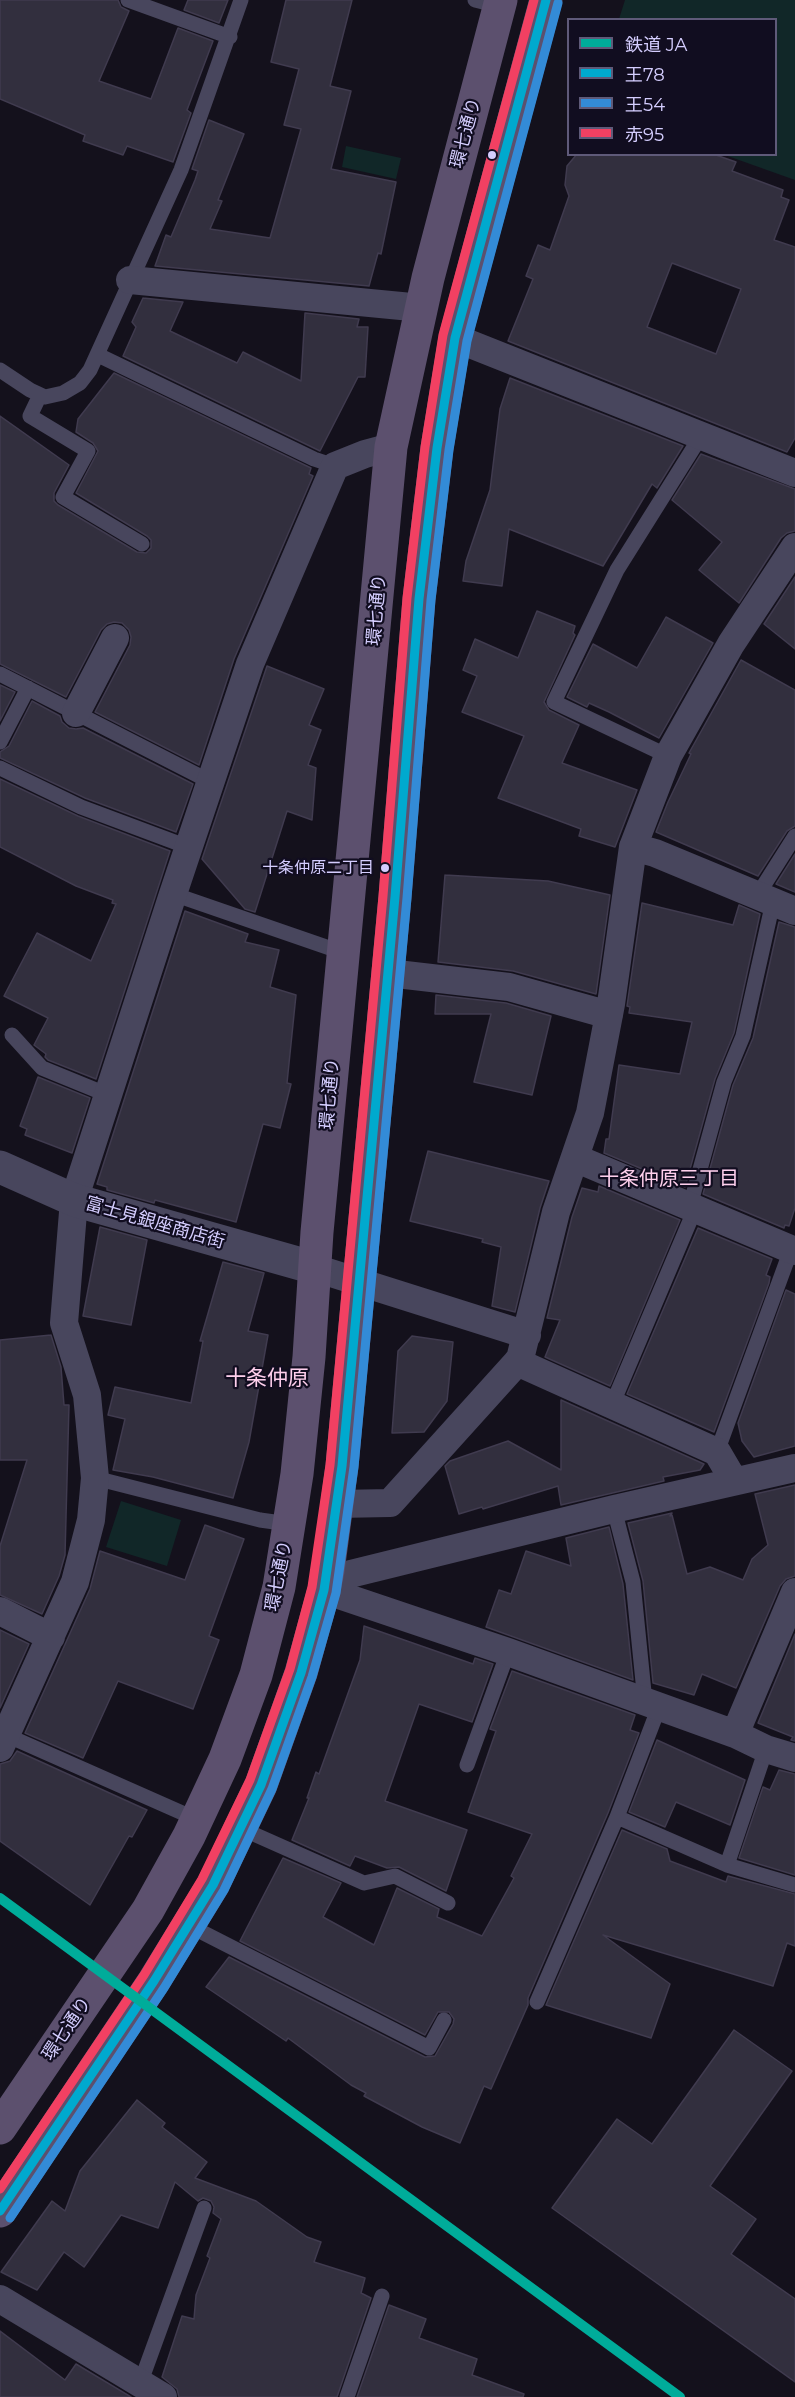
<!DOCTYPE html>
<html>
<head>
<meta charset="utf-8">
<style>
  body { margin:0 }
  #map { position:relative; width:795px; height:2397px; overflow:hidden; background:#14111c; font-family:Montserrat,"Noto Sans JP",sans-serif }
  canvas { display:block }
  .legend { position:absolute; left:567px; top:18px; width:210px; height:138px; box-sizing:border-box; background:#110d20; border:2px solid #5f5a79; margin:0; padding:8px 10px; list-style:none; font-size:18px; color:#d4cdfe }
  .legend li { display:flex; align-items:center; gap:12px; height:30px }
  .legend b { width:30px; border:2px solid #5f5a79 }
</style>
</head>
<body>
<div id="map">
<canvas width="795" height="2397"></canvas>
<ul class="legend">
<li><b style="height:8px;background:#00ac9a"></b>鉄道 JA</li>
<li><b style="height:8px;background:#00a9ce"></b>王78</li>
<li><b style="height:8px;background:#338bd7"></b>王54</li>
<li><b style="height:8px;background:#f24062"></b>赤95</li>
</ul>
</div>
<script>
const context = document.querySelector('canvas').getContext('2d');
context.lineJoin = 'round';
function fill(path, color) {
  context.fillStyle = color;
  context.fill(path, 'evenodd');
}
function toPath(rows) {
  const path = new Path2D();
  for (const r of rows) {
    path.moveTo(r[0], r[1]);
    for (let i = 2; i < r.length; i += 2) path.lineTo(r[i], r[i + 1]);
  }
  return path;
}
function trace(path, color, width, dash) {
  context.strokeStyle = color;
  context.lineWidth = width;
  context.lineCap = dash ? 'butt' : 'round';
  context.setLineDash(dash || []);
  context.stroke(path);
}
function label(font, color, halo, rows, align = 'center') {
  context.font = font + ' Montserrat,"Noto Sans JP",sans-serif';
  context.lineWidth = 4.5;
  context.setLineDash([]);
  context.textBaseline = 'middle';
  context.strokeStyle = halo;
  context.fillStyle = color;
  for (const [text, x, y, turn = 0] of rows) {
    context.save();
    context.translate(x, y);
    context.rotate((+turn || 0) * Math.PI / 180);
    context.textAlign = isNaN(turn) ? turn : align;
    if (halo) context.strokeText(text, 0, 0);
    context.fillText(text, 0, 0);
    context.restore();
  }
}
fill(toPath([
  [625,0,795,0,795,180,725,155,776,154,776,20,619,19],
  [346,146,401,158,396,179,342,167],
  [121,1501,181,1520,167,1566,106,1547]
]), '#112728');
const building = toPath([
  [0,0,118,0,121,7,129,11,99,81,151,99,178,28,213,41,187,110,191,113,173,162,127,146,123,155,83,141,85,135,0,99,0,0],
  [188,0,228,0,219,23,184,10,188,0],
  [286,0,352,0,330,86,351,91,331,169,396,182,381,254,378,253,369,286,155,266,166,235,171,237,195,180,198,171,192,169,209,120,244,134,218,200,222,201,210,229,270,238,301,129,284,125,299,69,271,62,286,0],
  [577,154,713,154,736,162,732,171,783,190,781,197,789,200,774,240,795,247,795,438,787,452,508,341,533,279,526,276,538,245,550,250,569,196,565,185,567,166,577,154],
  [672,263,741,289,716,354,647,327,672,263],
  [143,298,183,302,170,331,237,363,243,352,301,381,305,313,359,319,357,327,368,327,365,377,358,377,320,451,318,450,123,356,136,327,132,322,143,298],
  [114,373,311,468,309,474,313,476,234,659,199,765,95,712,130,645,131,637,129,630,122,623,114,622,107,624,101,630,66,697,0,664,0,416,69,465,54,493,54,501,58,505,137,552,146,553,151,548,151,540,147,536,76,493,98,451,93,443,76,432,78,419,114,373],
  [510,378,683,446,657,488,652,484,603,566,509,529,502,586,463,581,466,561,490,490,500,409,510,378],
  [701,454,795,489,795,531,787,533,781,538,739,603,699,570,722,542,672,500,701,454],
  [795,577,795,649,764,624,795,577],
  [537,611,575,626,573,633,575,635,544,702,549,710,579,725,562,763,637,790,615,847,579,836,581,829,498,798,524,736,462,712,477,676,463,670,475,639,518,658,537,611],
  [666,617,713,643,659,738,609,712,589,703,587,707,567,697,593,644,637,668,666,617],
  [741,660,795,690,795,826,787,831,758,876,656,832,668,802,691,754,689,753,741,660],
  [267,666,324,689,309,725,321,730,308,765,316,768,312,820,287,811,255,912,245,909,202,859,267,666],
  [0,685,15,692,0,721,0,685],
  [32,701,60,716,62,722,69,728,76,729,83,728,193,784,176,832,85,798,0,758,0,752,9,746,32,701],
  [0,779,78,816,170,851,96,1079,48,1060,45,1057,46,1054,34,1045,48,1018,4,996,37,933,91,961,116,904,112,903,113,900,76,886,0,847,0,779],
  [795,854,795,892,776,884,795,854],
  [445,875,548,881,610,895,596,994,513,971,438,962,445,875],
  [642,903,733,925,739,905,760,914,734,1033,715,1079,685,1187,604,1153,606,1139,609,1139,619,1065,680,1074,692,1022,629,1013,630,1007,627,1006,642,903],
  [185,911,248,934,245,942,279,950,270,987,296,995,287,1083,291,1084,280,1128,263,1124,236,1222,155,1200,154,1203,107,1190,107,1187,97,1184,185,911],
  [779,922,795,927,795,1208,789,1226,785,1225,784,1228,703,1194,733,1085,753,1038,779,922],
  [436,995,506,1003,551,1016,532,1095,474,1082,491,1014,435,1014,436,995],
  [38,1077,90,1098,72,1153,25,1135,27,1129,20,1126,38,1077],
  [428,1151,549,1181,540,1208,515,1312,492,1306,501,1247,482,1242,483,1239,410,1221,428,1151],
  [599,1186,680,1220,610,1386,545,1357,560,1320,547,1318,572,1217,582,1188,598,1192,599,1186],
  [100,1227,147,1240,131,1325,83,1316,100,1227],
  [698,1228,772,1259,766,1275,770,1277,769,1283,714,1432,627,1394,698,1228],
  [223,1262,264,1273,248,1331,268,1335,249,1442,233,1498,153,1477,113,1470,125,1419,108,1415,115,1387,191,1403,203,1341,200,1341,223,1262],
  [786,1290,795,1294,795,1446,754,1457,742,1441,738,1423,786,1290],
  [51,1335,61,1367,64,1405,69,1405,65,1555,59,1576,42,1614,0,1595,0,1546,27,1460,0,1460,0,1340,51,1335],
  [412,1336,453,1342,447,1401,424,1432,392,1433,398,1351,412,1336],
  [561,1400,704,1464,700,1470,663,1477,664,1481,561,1505,558,1486,483,1509,482,1507,459,1514,445,1466,450,1461,508,1441,561,1470,561,1400],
  [795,1485,795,1576,786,1579,780,1586,736,1688,702,1674,694,1695,653,1683,643,1581,628,1523,672,1513,670,1516,672,1515,687,1574,710,1567,743,1580,752,1559,768,1545,755,1494,795,1485],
  [205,1525,244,1539,209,1636,219,1640,193,1709,118,1681,83,1758,25,1733,90,1589,100,1551,185,1580,205,1525],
  [609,1527,623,1584,633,1680,486,1627,499,1590,511,1594,526,1551,571,1566,566,1538,609,1527],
  [364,1626,473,1664,475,1658,493,1664,472,1722,419,1704,385,1801,467,1830,446,1891,399,1867,387,1868,355,1856,350,1866,292,1840,309,1798,307,1798,316,1772,319,1774,360,1660,364,1626],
  [0,1630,29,1644,0,1708,0,1630],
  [795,1634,795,1741,791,1740,793,1737,758,1723,795,1634],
  [512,1671,635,1715,630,1730,639,1733,608,1813,528,1998,528,2005,491,2089,484,2086,460,2143,422,2127,364,2096,366,2093,351,2085,288,2038,286,2041,206,1987,229,1957,425,2057,435,2056,453,2024,454,2019,449,2012,438,2012,425,2035,240,1941,283,1858,341,1883,323,1917,374,1945,397,1888,439,1909,437,1917,482,1936,514,1878,511,1876,532,1834,468,1812,496,1731,490,1729,512,1671],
  [657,1740,745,1780,730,1825,676,1802,665,1827,629,1812,657,1740],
  [17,1751,147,1810,132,1837,129,1836,90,1905,0,1841,0,1764,10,1761,17,1751],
  [779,1770,795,1774,795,1875,739,1858,763,1787,770,1790,779,1770],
  [622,1830,667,1849,670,1861,726,1882,728,1876,795,1894,795,1946,787,1943,773,1986,603,1935,670,1984,651,2038,546,2005,622,1830],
  [734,2030,792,2071,710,2186,756,2219,731,2254,795,2299,795,2382,552,2208,617,2119,652,2144,734,2030],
  [137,2100,165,2123,162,2127,207,2162,195,2178,256,2201,307,2237,321,2242,314,2262,365,2278,361,2293,371,2298,337,2397,179,2397,177,2389,162,2377,182,2316,194,2319,196,2295,210,2258,207,2256,221,2219,213,2213,214,2207,211,2201,203,2198,198,2201,175,2182,158,2228,121,2215,84,2267,64,2252,37,2290,1,2272,52,2201,65,2211,80,2171,137,2100],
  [389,2305,426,2319,419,2338,477,2359,472,2375,524,2394,523,2397,357,2397,389,2305],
  [0,2331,65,2380,76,2364,131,2397,0,2397,0,2331]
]);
fill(building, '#322f3e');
trace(building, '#403b4f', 1.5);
trace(toPath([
  [128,0,230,37],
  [475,0,499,6],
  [98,355,314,459,335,466],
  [0,370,30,390,45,397,63,393,80,383,90,370,181,170,241,0],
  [40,395,30,416,88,451,63,497,142,544],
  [0,674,211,782],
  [0,742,28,688],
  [668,756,554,702,617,570,701,436],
  [0,768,81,807,188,847],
  [173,894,344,953],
  [757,896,795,836],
  [12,1035,42,1068,108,1095],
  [690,1206,724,1082,743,1036,773,902],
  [612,1405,695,1209],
  [717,1452,793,1244],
  [95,1478,260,1520,289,1524],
  [614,1509,633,1582,645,1702],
  [659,1707,617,1817,727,1865,795,1885],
  [6,1735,196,1819],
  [467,1765,508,1652],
  [240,1828,364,1883,395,1876,448,1903],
  [727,1865,766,1749],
  [188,1925,429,2048,444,2020],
  [537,2002,617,1817],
  [140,2384,204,2208],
  [347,2397,382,2296]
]), '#48465d', 15);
trace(toPath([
  [130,280,422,308],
  [455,338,795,473],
  [76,713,115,638],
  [633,847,655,853,795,911],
  [388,973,509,987,609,1015],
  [575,1158,795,1251],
  [315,1268,527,1335],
  [517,1362,717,1452,734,1481],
  [337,1504,390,1503,520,1359,556,1212,590,1113,611,1004,633,847,668,756,731,644,795,547],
  [326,1580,614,1509,795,1468],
  [324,1590,508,1652,735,1734,766,1749,795,1758],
  [0,1611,51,1637],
  [735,1734,795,1592],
  [0,1748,75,1582,91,1520,95,1478,87,1395,64,1323,74,1200,173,894,250,664,335,466,365,454,391,447],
  [0,2299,163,2397]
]), '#48465d', 28);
trace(toPath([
  [0,1167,74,1200,315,1268]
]), '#48465d', 33);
trace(toPath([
  [0,2128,148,1910,189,1836,225,1759,256,1675,279,1587,297,1474,309,1357,317,1232,391,447,428,278,501,0],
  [0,2211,154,1981,213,1885,261,1785,301,1673,324,1590,328,1571,342,1466,395,897,419,599,437,448,455,338,546,0]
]), '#5c506e', 33);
trace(toPath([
  [0,2211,154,1981,213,1885,261,1785,301,1673,324,1590,342,1466,395,897,419,599,437,448,455,338,546,0]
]), '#00a9ce', 9);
trace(toPath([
  [10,2218,164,1988,224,1890,272,1789,312,1677,336,1593,354,1467,407,898,431,600,449,450,467,341,558,3]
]), '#338bd7', 9);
trace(toPath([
  [0,2189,144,1975,202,1879,250,1780,290,1669,312,1587,330,1465,383,896,407,598,425,447,443,335,534,0]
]), '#f24062', 9);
trace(toPath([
  [0,1898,680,2397]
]), '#00ac9a', 10);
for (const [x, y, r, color] of [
  [492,155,5,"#d4cdfe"],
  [385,868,5,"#d4cdfe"]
]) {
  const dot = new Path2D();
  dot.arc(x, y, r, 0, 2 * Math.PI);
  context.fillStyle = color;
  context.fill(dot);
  trace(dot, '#110d20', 2);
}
label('16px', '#d4cdfe', '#110d20', [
  ["十条仲原二丁目",374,868]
], 'right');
label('18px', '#d4cdfe', '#110d20', [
  ["環七通り",466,133,-75],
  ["環七通り",377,610,-85],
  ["環七通り",330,1094,-85],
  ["富士見銀座商店街",155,1223,16],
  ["環七通り",279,1576,-79],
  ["環七通り",67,2029,-56]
]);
label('20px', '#fecfec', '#110d20', [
  ["十条仲原三丁目",669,1179]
]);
label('21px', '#fecfec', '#110d20', [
  ["十条仲原",267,1379]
]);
</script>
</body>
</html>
